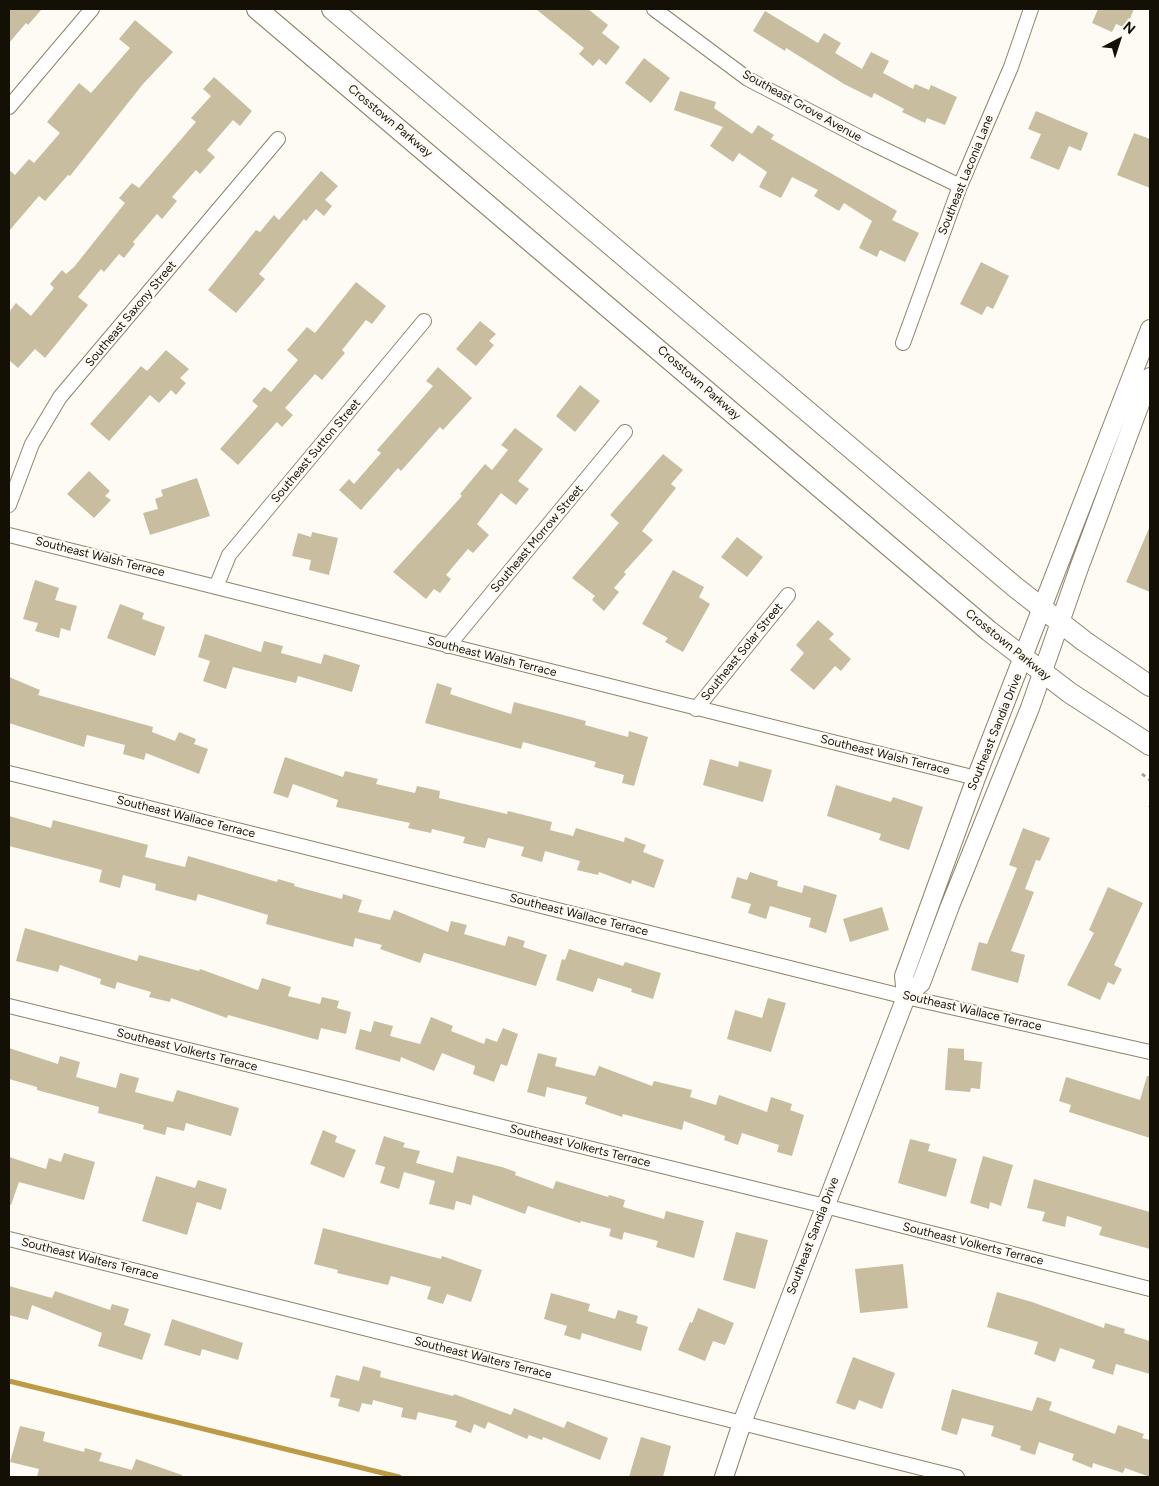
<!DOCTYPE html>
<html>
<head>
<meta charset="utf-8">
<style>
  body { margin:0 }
  #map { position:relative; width:1159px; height:1486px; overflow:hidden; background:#fefbf5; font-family:Figtree,sans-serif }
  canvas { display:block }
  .frame { position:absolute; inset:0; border:10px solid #151006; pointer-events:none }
  .north { position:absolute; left:1094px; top:15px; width:50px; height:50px; -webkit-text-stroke:4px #fefbf5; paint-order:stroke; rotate:40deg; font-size:14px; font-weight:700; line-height:20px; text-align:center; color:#151006 }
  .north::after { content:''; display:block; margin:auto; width:18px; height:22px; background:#151006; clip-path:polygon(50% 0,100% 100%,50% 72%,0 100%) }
</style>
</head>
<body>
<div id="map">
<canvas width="1159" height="1486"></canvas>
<div class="frame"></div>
<div class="north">N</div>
</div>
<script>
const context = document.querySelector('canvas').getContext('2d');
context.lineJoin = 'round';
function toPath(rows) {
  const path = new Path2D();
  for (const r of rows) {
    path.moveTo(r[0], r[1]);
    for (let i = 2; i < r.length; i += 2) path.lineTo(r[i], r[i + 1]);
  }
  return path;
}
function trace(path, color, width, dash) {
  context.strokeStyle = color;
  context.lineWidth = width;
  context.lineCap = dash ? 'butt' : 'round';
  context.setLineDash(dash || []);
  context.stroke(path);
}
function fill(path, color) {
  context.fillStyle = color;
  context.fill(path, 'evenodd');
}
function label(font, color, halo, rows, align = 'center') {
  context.font = font + ' Figtree,sans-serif';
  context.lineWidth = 4.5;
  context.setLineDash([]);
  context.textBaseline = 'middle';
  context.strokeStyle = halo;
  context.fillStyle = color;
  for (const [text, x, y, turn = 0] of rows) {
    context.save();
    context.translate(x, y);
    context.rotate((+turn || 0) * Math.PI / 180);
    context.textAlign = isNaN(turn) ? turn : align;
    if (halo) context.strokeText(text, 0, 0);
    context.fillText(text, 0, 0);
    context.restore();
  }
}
trace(toPath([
  [9,1381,399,1477]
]), '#bd9b46', 5);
fill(toPath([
  [9,9,42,9,28,25,26,23,9,43],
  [536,9,588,9,608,25,602,33,620,47,606,65,599,59,593,66,579,54,584,48],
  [1098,9,1134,9,1126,28,1116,24,1112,32,1092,23],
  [765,11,818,43,824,33,841,43,835,53,862,69,871,52,889,61,883,73,913,89,915,84,929,90,931,85,957,97,945,125,927,118,925,123,902,112,904,109,874,93,872,98,844,84,786,48,785,51,753,31],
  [135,20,173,52,143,84,70,176,68,175,45,201,39,196,9,231,9,170,15,175,29,159,34,163,60,133,47,122,79,83,91,93,130,48,119,39],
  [644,58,670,78,651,103,625,83],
  [214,77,252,111,240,126,233,120,207,150,215,157,200,174,196,170,172,197,177,201,162,219,157,214,133,242,135,244,124,258,119,254,104,272,101,269,78,297,88,305,45,358,35,349,18,368,9,360,9,312,16,303,31,316,54,288,50,284,62,270,66,274,74,267,125,203,119,198,132,183,139,188,196,122,191,118,211,96,203,89],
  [680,91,716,102,714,108,752,134,758,125,774,135,771,139,897,211,892,220,919,233,905,262,880,250,877,257,859,248,872,221,844,203,839,211,814,196,818,190,792,177,781,198,759,187,767,172,739,153,733,162,710,146,723,127,674,110],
  [1036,111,1088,133,1081,151,1069,146,1059,170,1030,158,1041,134,1028,129],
  [1134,133,1150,139,1150,188,1117,175],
  [321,171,338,186,325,200,332,206,324,216,316,209,306,221,304,219,259,274,265,279,236,313,208,290,256,230,260,232,274,215,279,220],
  [981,262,1009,276,993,309,987,306,982,315,960,304],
  [356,282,386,306,372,324,366,320,342,350,345,353,322,380,315,374,285,408,293,415,282,427,277,422,238,465,220,449,258,406,252,401,264,387,271,392,298,360,287,350,307,327,315,333],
  [480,321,496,334,489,341,494,345,476,366,456,349],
  [166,350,189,369,180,378,186,383,176,395,171,390,159,403,150,395,109,441,90,424,141,366,147,371],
  [438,367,472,398,443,430,440,427,401,471,398,468,361,510,339,490,349,479,354,484,381,453,377,450,433,386,426,381],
  [580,385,600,401,575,432,556,416],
  [515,428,543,449,518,481,529,489,516,505,501,493,477,524,489,535,473,553,468,549,446,575,451,579,440,593,434,589,426,599,393,572,462,496,460,494,485,464,492,470,508,450,501,445],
  [663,454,683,470,671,484,676,488,642,531,653,540,624,572,626,574,614,588,619,592,604,611,592,600,595,596,572,578,619,523,610,515],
  [89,471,110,491,105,496,111,500,94,518,67,494],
  [197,478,210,516,150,535,143,513,158,509,155,499,163,496,161,490],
  [1150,526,1150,592,1126,582],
  [312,532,338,538,329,575,309,570,311,560,292,556,298,533,311,537],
  [737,537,763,557,747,577,721,557],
  [673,570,704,587,699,597,710,604,683,652,665,642,668,638,642,624],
  [35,580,59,588,55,600,77,606,70,631,61,628,59,638,35,631,38,623,23,619],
  [120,604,144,613,142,619,165,627,155,656,107,638],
  [818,620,834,634,829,639,851,659,841,671,835,666,814,690,790,670,804,653,796,645],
  [205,634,261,652,264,641,283,646,281,653,321,664,324,654,360,665,352,692,298,676,296,683,233,667,226,689,203,681,210,661,198,657],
  [9,677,40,690,38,695,153,727,152,732,175,741,179,732,196,739,194,744,208,749,199,774,146,753,144,760,123,754,125,745,87,735,84,747,9,723],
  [437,683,452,688,450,694,511,714,514,702,586,721,585,725,628,737,629,731,648,737,634,786,622,783,624,775,594,767,596,762,523,742,521,749,425,723],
  [285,757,343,777,345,771,378,779,376,784,415,793,417,786,440,791,439,798,507,814,508,811,552,822,550,830,573,836,576,828,624,842,625,837,646,845,643,852,664,860,654,888,632,880,631,884,599,872,598,875,577,870,580,861,545,851,542,862,521,856,524,847,488,838,485,848,463,843,465,837,432,829,431,833,408,828,410,823,336,807,338,800,293,784,288,798,273,793],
  [710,759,738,767,739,761,772,770,763,802,703,785],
  [836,785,891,802,893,797,923,807,909,850,879,840,881,834,827,816],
  [9,816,51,828,53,820,148,845,145,857,185,867,188,856,277,882,278,879,295,884,294,886,342,899,343,894,362,900,358,912,390,920,394,910,448,932,451,921,467,925,464,934,505,946,508,936,525,941,523,947,547,955,536,986,424,953,420,963,380,949,382,945,355,938,353,947,330,941,266,924,268,915,198,894,196,901,155,890,156,884,123,875,120,888,99,882,102,870,9,846],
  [1023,828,1050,838,1040,861,1036,860,1025,889,1034,892,1011,951,1025,955,1018,983,971,970,979,942,987,944,1017,868,1009,865],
  [750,872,778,881,777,886,802,893,804,885,837,895,826,933,809,927,811,918,770,906,766,919,748,913,751,904,731,898,737,877,747,880],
  [1108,887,1143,903,1114,965,1122,969,1114,985,1108,982,1100,1000,1067,985,1094,933,1089,930],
  [882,907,889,930,850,942,843,919],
  [25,928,137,961,139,955,199,971,200,969,258,990,262,978,291,987,288,996,320,1004,322,997,339,1001,337,1008,351,1012,346,1034,321,1028,318,1040,228,1015,227,1018,171,998,170,1002,149,997,151,992,117,982,115,989,100,984,101,979,60,965,58,972,16,961],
  [569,949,623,966,625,962,661,973,653,999,631,992,632,989,598,978,593,992,556,980,562,959,565,960],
  [768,998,786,1003,771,1052,727,1039,735,1010,762,1018],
  [431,1017,453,1026,451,1031,484,1044,486,1038,497,1042,503,1028,518,1034,507,1066,501,1064,494,1082,473,1074,475,1066,442,1053,434,1071,401,1057,400,1062,355,1049,360,1029,371,1032,374,1021,393,1026,390,1036,420,1044],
  [9,1048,58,1064,60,1056,80,1062,76,1077,116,1088,120,1073,139,1078,135,1092,173,1102,177,1090,239,1108,231,1136,186,1123,184,1131,167,1127,165,1135,143,1129,144,1125,98,1113,99,1107,37,1090,37,1087,9,1079],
  [948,1048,964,1049,964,1060,982,1062,980,1089,971,1088,970,1092,945,1090],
  [538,1053,557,1058,555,1066,595,1076,599,1066,652,1086,654,1081,692,1090,690,1097,716,1105,719,1095,767,1112,771,1097,792,1104,790,1110,804,1115,792,1156,777,1152,779,1145,742,1133,738,1145,724,1140,725,1136,684,1121,682,1130,623,1114,622,1117,585,1104,587,1097,547,1087,545,1097,527,1092],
  [1147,1076,1150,1076,1150,1138,1069,1112,1071,1105,1059,1101,1066,1077,1140,1100],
  [323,1130,337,1136,335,1142,356,1150,344,1178,310,1164],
  [384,1136,405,1143,403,1147,420,1151,416,1163,453,1173,457,1156,502,1167,516,1172,515,1175,553,1189,556,1181,608,1197,609,1195,625,1200,623,1207,664,1219,666,1211,704,1221,694,1258,656,1247,658,1241,624,1232,622,1240,609,1236,611,1229,581,1221,580,1223,528,1206,525,1214,473,1195,471,1205,456,1201,454,1210,429,1204,435,1181,404,1172,399,1189,380,1183,385,1167,375,1164],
  [910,1139,930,1144,928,1151,957,1159,946,1197,898,1183],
  [64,1153,95,1162,84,1200,19,1182,11,1205,9,1204,9,1157,46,1169,49,1158,61,1162],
  [983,1156,1013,1165,1001,1206,990,1202,989,1209,970,1203],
  [156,1176,195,1188,198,1180,227,1189,221,1210,197,1202,187,1235,142,1221],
  [1034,1179,1150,1212,1150,1249,1099,1235,1102,1227,1067,1216,1065,1227,1042,1221,1045,1212,1027,1208],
  [323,1228,441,1259,442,1256,482,1270,471,1302,447,1294,443,1304,427,1299,431,1287,391,1276,388,1285,337,1273,338,1270,314,1264],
  [736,1232,768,1240,755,1289,723,1280],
  [903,1264,908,1308,860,1313,855,1269],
  [9,1286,52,1298,55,1291,110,1310,112,1304,129,1309,124,1325,151,1334,142,1360,98,1346,102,1333,32,1305,28,1320,9,1315],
  [997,1292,1032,1302,1104,1328,1105,1323,1125,1329,1124,1333,1150,1341,1150,1374,1116,1364,1113,1375,1092,1368,1095,1360,1060,1348,1055,1362,1034,1354,1038,1342,987,1327],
  [551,1293,590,1304,588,1311,615,1319,618,1310,638,1316,636,1323,648,1327,641,1351,582,1333,580,1340,564,1335,567,1326,544,1319],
  [698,1308,734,1323,725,1345,713,1341,705,1361,678,1350,690,1322,692,1323],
  [172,1319,243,1343,238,1360,202,1349,200,1356,164,1345],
  [853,1357,895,1373,882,1409,859,1400,855,1410,836,1403],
  [363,1366,381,1371,380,1377,453,1396,454,1394,511,1415,514,1408,564,1428,567,1421,608,1438,600,1460,543,1437,542,1440,529,1435,527,1439,488,1422,485,1429,474,1424,471,1433,455,1427,457,1421,418,1412,416,1420,401,1417,403,1408,373,1400,372,1405,362,1403,359,1412,338,1406,340,1399,330,1397,336,1375,359,1381],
  [952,1389,1032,1411,1037,1397,1052,1402,1049,1410,1115,1434,1118,1425,1144,1434,1142,1438,1150,1440,1150,1477,1125,1468,1123,1473,1093,1463,1092,1468,1072,1460,1074,1454,1039,1442,1035,1455,1020,1450,1021,1446,991,1436,994,1426,962,1418,957,1435,941,1430],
  [20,1426,45,1432,43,1441,84,1452,85,1448,102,1453,99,1461,132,1470,136,1459,182,1475,182,1477,37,1477,39,1469,10,1462],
  [641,1437,671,1446,663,1477,629,1477]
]), '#c9bda0');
const minor = toPath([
  [654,9,748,79,865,140,960,186],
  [9,107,92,9],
  [903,343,960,186,1011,67,1031,9],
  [9,505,32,444,60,397,278,139],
  [9,535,976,778],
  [216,587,229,555,424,321],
  [448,646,625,432],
  [696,709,788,595],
  [9,773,906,997,1150,1052],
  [9,1006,825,1206,1150,1289],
  [9,1239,957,1477]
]);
const tertiary = toPath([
  [906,997,904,976,976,778,1150,329],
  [724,1477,742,1423,906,997,921,983,950,906,1030,708,1079,568,1150,377]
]);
const secondary = toPath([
  [257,9,989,631,1070,693,1150,745],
  [332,9,1015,587,1084,641,1150,686]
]);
trace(minor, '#908469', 16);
trace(tertiary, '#908469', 20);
trace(secondary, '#908469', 22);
trace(toPath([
  [1142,774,1150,780],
  [1150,807,1150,806]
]), '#a5a19a', 3, [4, 4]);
trace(minor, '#fff', 14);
trace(tertiary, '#fff', 18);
trace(secondary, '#fff', 20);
label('12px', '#151006', '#fefbf5', [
  ["Southeast Grove Avenue",802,106,29],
  ["Crosstown Parkway",390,121,40],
  ["Southeast Laconia Lane",966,175,-68],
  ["Southeast Saxony Street",131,314,-50],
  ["Crosstown Parkway",699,383,41],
  ["Southeast Sutton Street",316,451,-50],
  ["Southeast Morrow Street",537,539,-50],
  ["Southeast Walsh Terrace",100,557,14],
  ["Crosstown Parkway",1008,645,39],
  ["Southeast Solar Street",742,652,-51],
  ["Southeast Walsh Terrace",492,657,14],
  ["Southeast Sandia Drive",995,732,-68],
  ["Southeast Walsh Terrace",885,755,14],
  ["Southeast Wallace Terrace",186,817,14],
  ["Southeast Wallace Terrace",579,915,14],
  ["Southeast Wallace Terrace",972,1011,13],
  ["Southeast Volkerts Terrace",187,1050,14],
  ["Southeast Volkerts Terrace",580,1146,14],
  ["Southeast Sandia Drive",813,1236,-69],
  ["Southeast Volkerts Terrace",973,1244,14],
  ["Southeast Walters Terrace",90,1259,14],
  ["Southeast Walters Terrace",483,1358,14]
]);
</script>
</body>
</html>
